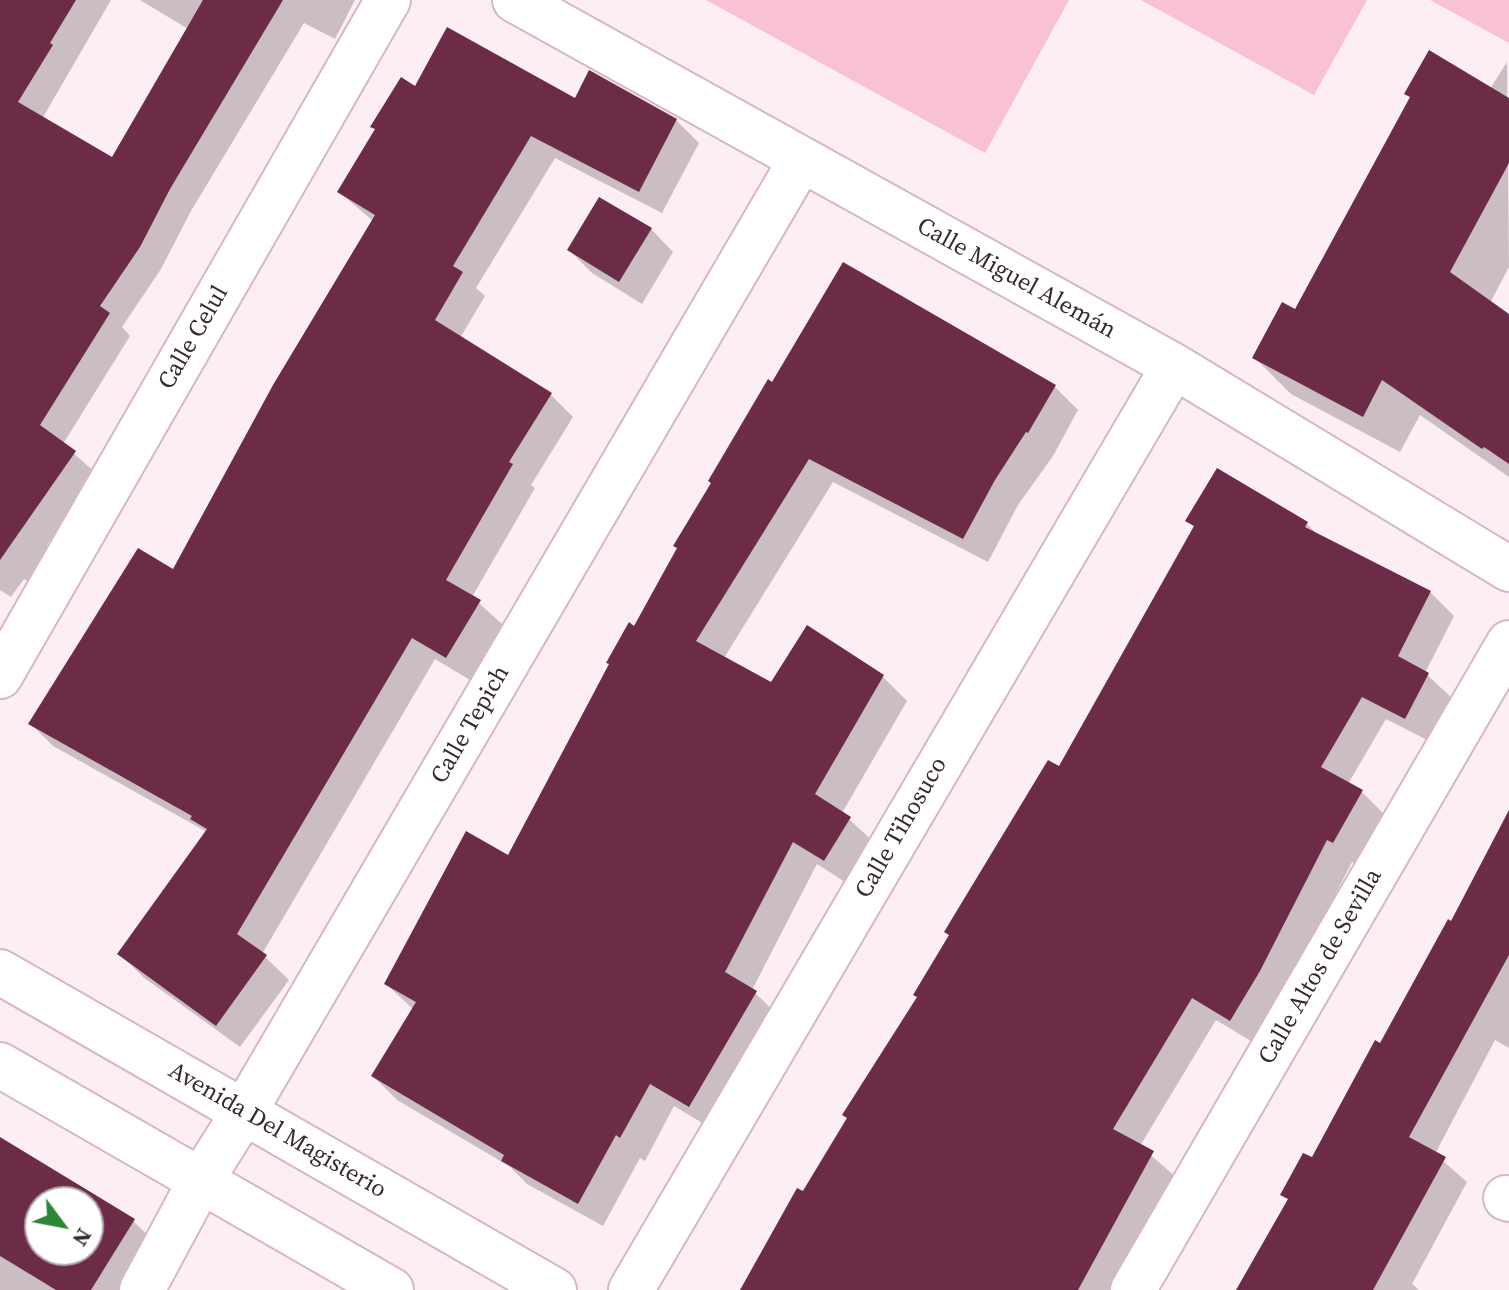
<!DOCTYPE html>
<html>
<head>
<meta charset="utf-8">
<style>
  body { margin:0 }
  #map { position:relative; width:1509px; height:1290px; overflow:hidden; background:#fdeef3; font-family:"Source Serif 4",serif }
  canvas { display:block }
  .north { position:absolute; left:24px; top:1186px; width:80px; height:80px; box-sizing:border-box; background:#fff; border:2px solid #afaaac; border-radius:50%; rotate:122deg; font-size:22px; font-weight:700; line-height:32px; text-align:center; color:#382a2f }
  .north::after { content:''; display:block; margin:auto; width:28px; height:36px; background:#2e8636; clip-path:polygon(50% 0,100% 100%,50% 72%,0 100%) }
</style>
</head>
<body>
<div id="map">
<canvas width="1509" height="1290"></canvas>
<div class="north">N</div>
</div>
<script>
const context = document.querySelector('canvas').getContext('2d');
context.lineJoin = 'round';
function fill(path, color) {
  context.fillStyle = color;
  context.fill(path, 'evenodd');
}
function toPath(rows) {
  const path = new Path2D();
  for (const r of rows) {
    path.moveTo(r[0], r[1]);
    for (let i = 2; i < r.length; i += 2) path.lineTo(r[i], r[i + 1]);
  }
  return path;
}
function trace(path, color, width, dash) {
  context.strokeStyle = color;
  context.lineWidth = width;
  context.lineCap = dash ? 'butt' : 'round';
  context.setLineDash(dash || []);
  context.stroke(path);
}
function label(font, color, halo, rows, align = 'center') {
  context.font = font + ' "Source Serif 4",serif';
  context.lineWidth = 8;
  context.setLineDash([]);
  context.textBaseline = 'middle';
  context.strokeStyle = halo;
  context.fillStyle = color;
  for (const [text, x, y, turn = 0] of rows) {
    context.save();
    context.translate(x, y);
    context.rotate((+turn || 0) * Math.PI / 180);
    context.textAlign = isNaN(turn) ? turn : align;
    if (halo) context.strokeText(text, 0, 0);
    context.fillText(text, 0, 0);
    context.restore();
  }
}
fill(toPath([
  [706,0,1069,0,985,153],
  [1141,0,1367,0,1314,95],
  [1430,0,1509,0,1509,43]
]), '#f8c1d5');
fill(toPath([
  [7,0,111,0,42,119,113,160,188,29,140,0,355,0,335,39,304,23,191,211,161,269,122,327,130,336,63,444,97,474,47,545,52,551,33,584,24,579,11,597,0,590,0,10],
  [1507,62,1509,267,1490,303,1509,319,1509,477,1420,415,1400,452,1291,394,1254,357,1296,311,1411,98,1406,94,1490,89],
  [416,89,576,100,676,120,699,143,662,213,555,158,476,288,485,296,460,338,551,395,573,417,531,485,535,488,472,597,502,624,470,680,435,659,262,954,289,980,240,1047,143,977,120,954,207,832,53,746,31,724,173,572,373,221,339,192],
  [651,229,673,252,642,304,592,273,569,250],
  [773,384,1054,386,1078,410,1053,456,1018,505,988,562,833,482,724,658,771,685,883,677,907,701,842,813,874,842,848,884,817,864,752,990,780,1017,714,1130,674,1106,645,1161,640,1158,603,1226,527,1184,509,1166,397,1100,373,1076,413,1009,386,984,508,858],
  [1188,521,1306,523,1319,536,1430,592,1454,616,1425,673,1452,698,1429,741,1386,719,1348,784,1361,791,1385,815,1358,866,1352,862,1283,995,1254,1043,1216,1020,1140,1146,1176,1177,1117,1290,742,1290,1060,769,1195,528],
  [1509,820,1509,1048,1495,1040,1435,1154,1467,1182,1412,1284,1419,1290,1238,1290,1289,1200,1283,1194,1312,1160,1413,992],
  [0,1163,133,1221,160,1247,133,1290,0,1290],
  [40,1202,88,1202,88,1250,40,1250]
]), '#0003');
fill(toPath([
  [0,0,76,0,50,43,53,45,18,102,112,157,203,0,283,0,170,189,140,247,100,306,110,313,40,425,76,451,0,560],
  [447,27,575,98,589,70,677,119,639,192,531,136,453,266,463,272,435,320,552,393,509,462,513,464,446,580,481,600,446,658,412,638,237,934,267,955,216,1026,117,954,207,829,190,819,192,816,28,724,138,548,173,569,273,385,375,215,337,192,375,129,370,127,401,77,415,86],
  [1429,50,1509,98,1509,163,1450,272,1509,314,1509,464,1484,447,1482,449,1382,380,1363,417,1252,358,1282,302,1295,309,1410,97,1404,94],
  [599,197,652,228,619,282,567,250],
  [843,262,1056,385,1028,433,1026,432,995,480,963,539,809,459,696,641,771,682,807,625,884,675,815,794,851,817,824,861,793,842,725,972,757,991,689,1107,650,1084,620,1138,616,1135,578,1204,501,1161,504,1155,371,1076,416,1002,384,984,466,831,508,855,609,664,606,663,629,622,634,626,677,548,673,546,711,483,708,481,768,379,772,382],
  [1217,468,1308,522,1305,527,1431,591,1398,656,1429,673,1405,719,1362,697,1321,767,1363,790,1333,843,1327,840,1260,971,1230,1021,1192,998,1113,1129,1154,1151,1078,1290,740,1290,797,1188,803,1191,847,1118,842,1115,917,997,913,995,949,935,944,932,1048,760,1059,766,1194,526,1185,521],
  [1509,810,1509,955,1409,1137,1446,1157,1373,1290,1236,1290,1288,1199,1280,1195,1303,1153,1312,1157,1375,1040,1380,1043,1448,919,1451,921],
  [0,1137,135,1219,91,1290,56,1290,0,1256],
  [40,1202,88,1202,88,1250,40,1250]
]), '#6c2c48');
const minor = toPath([
  [515,0,1174,366,1509,569],
  [0,676,388,0],
  [0,972,554,1290],
  [0,1065,391,1290],
  [1506,1198,1509,1199],
  [142,1290,201,1180,244,1112,801,160],
  [631,1290,1174,366],
  [1133,1290,1509,643]
]);
trace(minor, '#d9b6c3', 48);
trace(minor, '#fff', 44);
label('24px', '#382a2f', '#fff', [
  ["Calle Miguel Alemán",1016,279,29],
  ["Calle Celul",194,338,-60],
  ["Calle Tepich",471,725,-60],
  ["Calle Tihosuco",902,828,-60],
  ["Calle Altos de Sevilla",1321,967,-60],
  ["Avenida Del Magisterio",277,1131,30]
]);
</script>
</body>
</html>
